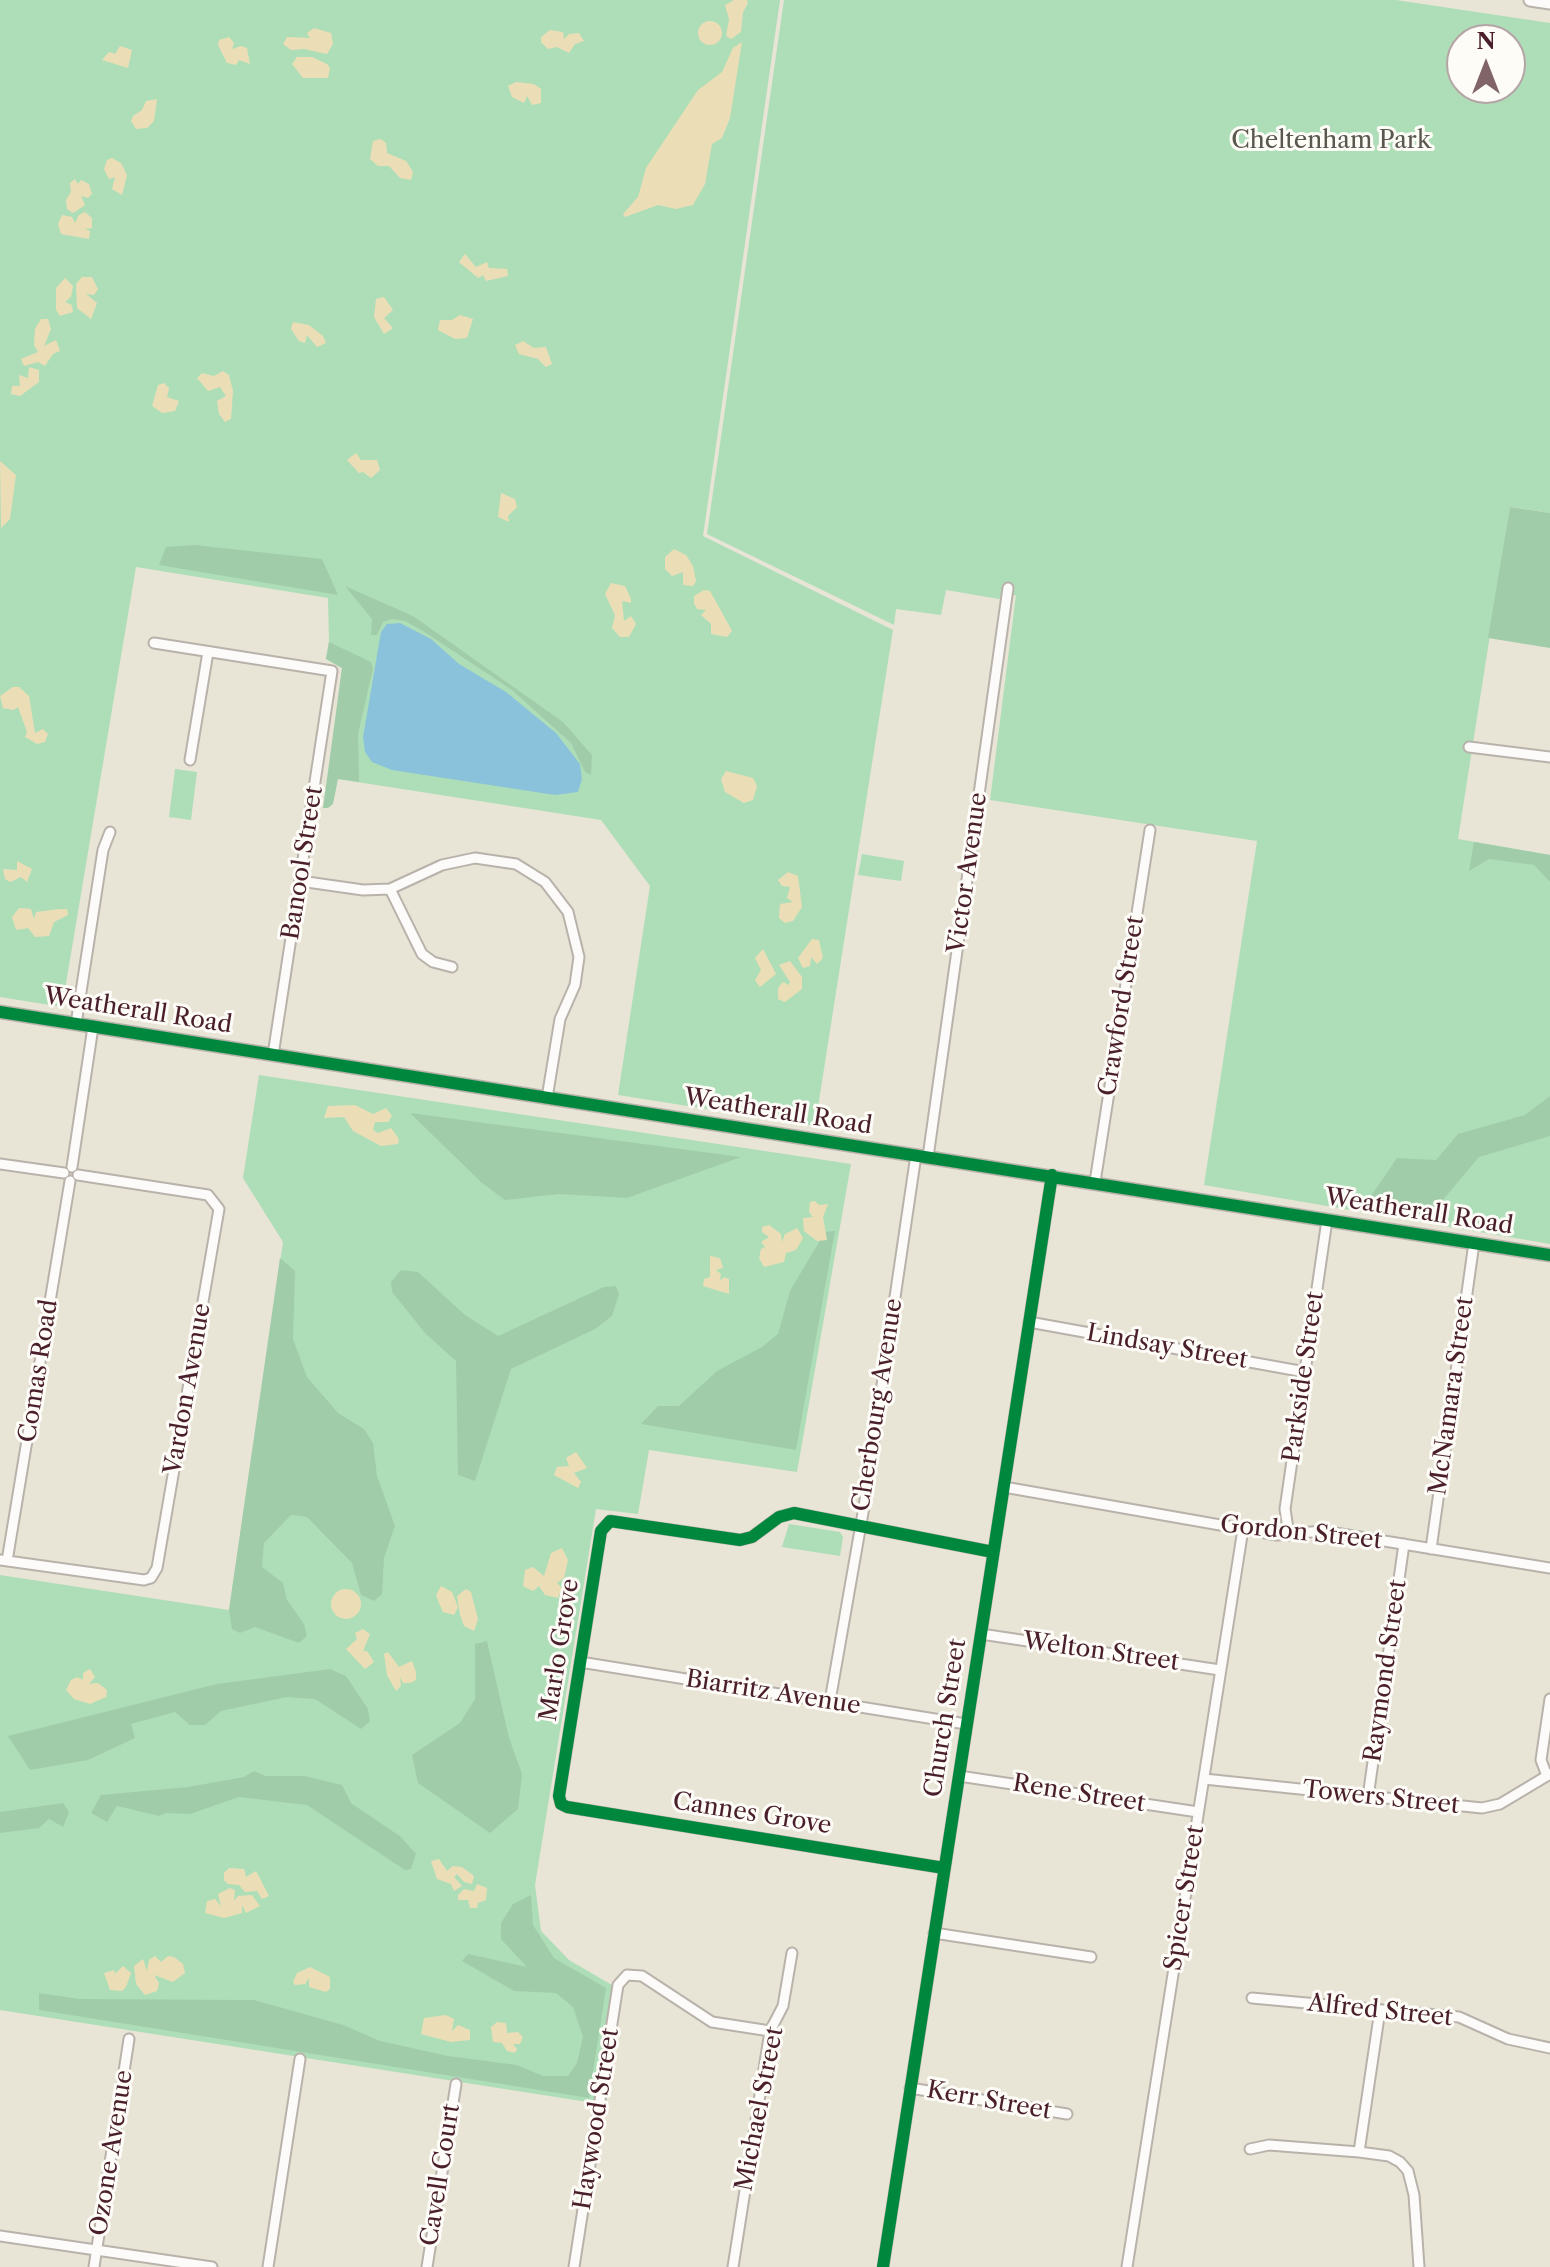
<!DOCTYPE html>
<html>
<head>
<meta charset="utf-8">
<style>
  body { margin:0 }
  #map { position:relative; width:1550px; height:2267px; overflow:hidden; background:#e8e4d6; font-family:"Libre Caslon Text",serif }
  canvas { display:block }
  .north { position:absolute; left:1446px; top:24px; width:80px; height:80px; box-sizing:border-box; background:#fdfcf7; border:2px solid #b5a4a5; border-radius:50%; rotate:0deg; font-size:22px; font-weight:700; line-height:32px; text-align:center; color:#4a1f2b }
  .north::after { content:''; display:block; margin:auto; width:28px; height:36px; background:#816467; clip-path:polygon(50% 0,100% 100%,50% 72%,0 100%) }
</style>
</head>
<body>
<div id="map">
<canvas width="1550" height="2267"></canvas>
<div class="north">N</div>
</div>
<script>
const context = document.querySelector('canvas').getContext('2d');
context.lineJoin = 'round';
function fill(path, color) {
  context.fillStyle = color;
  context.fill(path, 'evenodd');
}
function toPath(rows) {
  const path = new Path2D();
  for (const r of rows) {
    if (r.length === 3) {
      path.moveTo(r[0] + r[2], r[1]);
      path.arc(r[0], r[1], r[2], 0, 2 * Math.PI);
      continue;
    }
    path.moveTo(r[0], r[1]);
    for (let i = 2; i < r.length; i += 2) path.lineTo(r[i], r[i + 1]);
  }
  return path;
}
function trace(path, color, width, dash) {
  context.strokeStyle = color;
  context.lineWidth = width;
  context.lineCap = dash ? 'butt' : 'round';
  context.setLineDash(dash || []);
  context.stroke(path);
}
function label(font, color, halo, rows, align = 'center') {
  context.font = font + ' "Libre Caslon Text",serif';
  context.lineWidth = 6;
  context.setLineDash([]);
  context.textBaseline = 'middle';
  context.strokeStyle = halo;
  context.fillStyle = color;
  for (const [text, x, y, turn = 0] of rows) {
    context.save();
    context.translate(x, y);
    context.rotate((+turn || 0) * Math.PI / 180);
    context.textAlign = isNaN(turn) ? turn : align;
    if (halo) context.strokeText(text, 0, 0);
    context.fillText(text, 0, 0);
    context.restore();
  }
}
fill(toPath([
  [0,0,780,0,703,536,893,630,815,1126,618,1095,650,886,601,820,338,779,336,722,342,668,326,659,329,642,328,598,136,567,62,1007,0,997],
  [784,0,1396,0,1550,23,1550,513,1510,507,1458,839,1550,855,1550,1244,1204,1185,1257,841,990,800,1016,595,999,599,946,590,941,615,896,609,894,625,707,534],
  [1462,40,1510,40,1510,88,1462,88],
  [175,769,197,772,191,820,169,817],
  [862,854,904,861,901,881,858,875],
  [259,1075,851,1164,797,1472,649,1450,638,1514,596,1509,535,1885,541,1931,569,1960,612,1985,594,2103,0,2010,0,1575,229,1610,283,1242,243,1178],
  [789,1524,840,1532,843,1537,840,1556,782,1547]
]), '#aedeb8');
fill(toPath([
  [1510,507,1550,513,1550,648,1488,638],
  [195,545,322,559,338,595,159,565,166,547],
  [345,586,413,616,563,722,592,755,591,775,585,772,571,743,512,690,423,631,405,621,392,619,383,622,377,635,371,635,372,619],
  [329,642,371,662,373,669,358,734,359,782,338,779,333,804,328,808,323,808,342,668,326,659],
  [1474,842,1550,855,1550,882,1534,865,1489,859,1469,871],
  [1550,1096,1550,1136,1479,1157,1426,1220,1362,1209,1397,1158,1436,1160,1458,1134,1525,1115],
  [410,1113,741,1157,627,1198,559,1194,505,1200,481,1182],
  [835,1231,796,1450,641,1424,658,1406,679,1406,717,1371,762,1347,778,1334,790,1291,825,1232],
  [280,1258,295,1271,293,1339,307,1377,338,1413,364,1429,373,1443,377,1476,395,1526,384,1558,382,1594,374,1601,361,1595,352,1563,307,1517,291,1515,264,1543,262,1567,283,1583,287,1600,304,1624,307,1636,299,1643,255,1627,240,1633,232,1629,229,1610],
  [401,1270,418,1272,465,1315,498,1336,604,1287,616,1286,619,1294,612,1316,595,1329,511,1369,475,1481,458,1475,456,1361,425,1333,392,1292,391,1282],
  [487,1641,509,1738,522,1774,518,1809,490,1833,418,1783,412,1755,460,1723,475,1699,475,1644],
  [330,1669,346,1676,368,1709,370,1721,361,1729,315,1699,287,1697,221,1711,205,1725,190,1725,175,1712,131,1724,135,1738,88,1760,30,1770,8,1736,217,1684],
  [254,1771,265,1776,304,1776,342,1785,351,1803,401,1837,416,1854,411,1869,405,1870,307,1805,239,1797,190,1814,166,1813,159,1816,117,1806,107,1822,91,1813,101,1795,188,1787,244,1777],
  [63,1803,69,1812,63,1827,49,1819,39,1828,0,1833,0,1812],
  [531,1895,533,1925,554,1958,606,1988,589,2098,39,2010,39,1993,79,1999,254,2000,343,2025,380,2041,448,2056,517,2065,543,2076,568,2076,577,2063,583,2037,573,2007,556,1993,514,1991,462,1961,468,1954,527,1967,501,1939,501,1923,513,1904]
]), '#a1ccaa');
fill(toPath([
  [734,0,747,0,748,3,743,12,741,32,731,39,726,36,729,19,725,5],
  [710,33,12],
  [314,28,331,33,333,44,327,54,304,49,291,50,283,44,287,37,310,38,307,33],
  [550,30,563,32,564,39,569,34,579,33,584,41,575,44,569,53,557,47,548,49,541,42,541,37],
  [229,37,234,43,232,49,241,46,247,48,250,64,239,60,236,65,227,63,218,45,219,40],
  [742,42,730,118,722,138,712,144,705,184,693,205,676,209,658,205,625,217,623,214,638,197,646,168,698,90,722,72,733,48],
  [120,46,132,50,128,68,102,60,109,52,115,54],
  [297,57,312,57,327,64,330,68,328,78,303,78,292,64],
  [516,82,534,84,541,89,541,103,532,105,527,96,524,103,512,97,508,86],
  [157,99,154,121,147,128,136,129,131,121,133,116,142,110,146,101],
  [381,139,386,143,387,153,406,161,413,172,411,180,400,178,389,166,378,166,370,159,373,141],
  [112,158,121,163,127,175,122,195,112,189,115,177,109,179,104,169,107,160],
  [75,179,78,184,81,180,89,184,92,194,88,198,81,196,85,205,73,213,67,209,66,200,71,192,70,183],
  [85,212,92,218,92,228,85,229,90,231,89,239,61,234,58,224,62,215,72,217,75,223,79,215],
  [465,254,476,267,487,262,489,268,507,269,508,276,486,281,483,275,478,278,459,262],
  [82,277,92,277,98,289,94,295,86,294,97,303,91,319,77,308,76,284],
  [65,278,73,286,71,297,65,302,72,305,73,312,60,316,56,310,56,288],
  [384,297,393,310,384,318,393,328,384,334,374,317,376,299],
  [460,315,473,319,467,338,455,339,438,330,440,320,452,320],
  [41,319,48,319,51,329,44,346,56,340,60,351,53,354,45,366,38,362,24,366,21,359,38,352,34,345,35,329],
  [293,322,309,325,323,336,326,343,317,347,307,335,305,343,299,341,291,329],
  [523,341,534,348,546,347,552,364,546,367,538,359,519,354,515,345],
  [29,367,39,370,39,382,20,396,11,394,12,386,20,386,19,375,28,378],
  [223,371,229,375,233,391,231,419,225,422,219,414,217,401,226,396,220,387,208,391,197,378,202,373,214,376],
  [164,383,169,388,167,397,179,401,175,411,162,413,152,406,158,385],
  [356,453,361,460,377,460,380,470,371,478,363,472,359,473,347,460],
  [0,461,16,475,10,519,1,528],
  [501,493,515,499,517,507,508,516,509,522,498,517],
  [674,549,686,555,693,566,696,581,693,586,683,585,683,572,672,576,665,569,665,557],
  [611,583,625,586,631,599,631,603,622,601,624,621,631,616,636,624,629,637,620,637,612,628,615,615,605,594],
  [704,590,710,591,725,618,732,631,727,637,711,634,711,624,701,615,706,610,697,609,694,603,694,596],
  [13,687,19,687,29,696,35,733,43,729,48,734,45,742,37,744,25,737,27,732,18,707,13,710,3,708,0,696],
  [726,771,753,778,757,786,753,800,744,803,725,792,721,779],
  [17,861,32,869,27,882,21,877,10,882,5,879,3,869,17,870],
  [788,872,798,876,802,907,793,921,785,923,779,918,780,904,793,902,787,898,790,887,782,886,778,880],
  [19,908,31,909,34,919,36,912,60,909,67,909,68,915,54,922,49,936,35,937,28,928,17,930,15,927,12,917],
  [812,939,819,940,823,958,817,964,811,957,810,966,803,968,798,958],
  [763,949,776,974,760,987,755,980,761,970,755,958],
  [790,961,802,977,802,989,785,1002,778,999,778,988,783,982,789,985,790,982,779,965],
  [355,1105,373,1114,386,1108,392,1116,388,1122,375,1122,373,1130,378,1133,391,1128,399,1139,398,1144,381,1146,353,1131,344,1117,324,1118,328,1106],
  [815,1201,819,1205,828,1204,823,1217,827,1240,817,1241,804,1231,803,1218,813,1217,809,1212,810,1202],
  [769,1225,781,1234,782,1242,785,1234,797,1228,803,1238,796,1250,786,1253,784,1262,764,1267,759,1258,761,1249,765,1247,761,1242,769,1237,762,1232,762,1227],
  [710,1256,720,1258,723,1268,716,1270,721,1274,720,1281,724,1277,729,1279,729,1294,703,1286,704,1279,710,1277],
  [576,1452,587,1468,574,1473,581,1482,578,1488,554,1475,557,1467,569,1466,566,1458],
  [562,1548,568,1560,564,1578,557,1583,562,1588,558,1598,545,1595,539,1586,533,1591,523,1586,525,1570,533,1567,544,1576,551,1553],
  [441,1586,452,1592,458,1607,454,1615,443,1612,439,1603,436,1595],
  [346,1604,15],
  [466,1589,471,1592,478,1619,474,1631,464,1626,460,1615,457,1596],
  [363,1629,370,1634,363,1651,367,1651,374,1662,365,1669,346,1649,357,1639,355,1633],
  [388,1652,399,1667,412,1661,416,1672,416,1680,410,1683,403,1683,400,1677,401,1686,396,1691,387,1675,384,1654],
  [90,1669,95,1677,89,1684,98,1683,107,1690,106,1697,90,1704,74,1699,66,1690,71,1680,77,1677,83,1680,83,1673],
  [439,1859,447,1871,453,1866,462,1867,474,1876,472,1884,464,1882,457,1874,454,1877,462,1886,454,1891,451,1884,437,1879,431,1861],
  [229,1868,244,1869,246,1877,256,1871,269,1896,262,1899,257,1891,245,1892,239,1885,228,1884,224,1880,224,1873],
  [477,1884,487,1888,486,1900,478,1903,477,1908,470,1908,468,1900,458,1900,458,1895,464,1889,474,1891],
  [230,1888,235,1890,234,1901,238,1896,252,1895,260,1906,246,1913,242,1905,242,1913,224,1918,205,1913,207,1901,215,1899,221,1906,218,1894],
  [155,1956,161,1962,168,1956,174,1957,183,1964,185,1973,173,1982,154,1975,159,1983,157,1991,145,1995,136,1984,134,1966,143,1959,147,1971,149,1960],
  [123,1966,131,1973,126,1987,122,1991,110,1990,104,1973,114,1970,115,1974],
  [310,1967,330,1977,330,1989,326,1992,309,1987,309,1978,305,1984,295,1985,293,1982,297,1973],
  [446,2015,454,2019,452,2031,458,2025,470,2030,470,2040,451,2042,421,2034,424,2018],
  [497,2022,506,2023,507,2033,518,2032,523,2037,520,2044,513,2044,517,2049,515,2053,507,2051,502,2043,493,2042,491,2027]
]), '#ebdeb7');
fill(toPath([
  [400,623,431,639,459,664,506,692,556,733,580,764,582,779,578,792,555,795,392,770,372,762,365,752,363,737,381,632,387,624]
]), '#8ac2db');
const minor = toPath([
  [154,643,332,671,273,1055],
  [1469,747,1550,757],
  [190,760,208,652],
  [300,881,363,890,390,889,442,865,475,858,516,864,545,882,568,912,579,957,575,985,560,1019,547,1098],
  [390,889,422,954,433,962,452,967],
  [76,1024,103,850,110,832],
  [928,1157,1008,588],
  [0,1164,64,1173],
  [72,1167,93,1027],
  [1095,1182,1150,830],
  [1029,1322,1305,1372],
  [1004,1487,1277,1535,1323,1531,1550,1568],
  [1289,1535,1285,1509,1327,1220],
  [1431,1549,1474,1243],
  [0,1560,144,1580,151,1578,157,1568,219,1209,208,1195,78,1175],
  [7,1561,70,1181],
  [981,1634,1220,1670],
  [580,1662,966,1724],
  [830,1701,864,1507,916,1155],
  [959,1776,1198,1812],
  [1547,1776,1541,1760,1550,1699],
  [1204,1779,1482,1808,1500,1804,1550,1774],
  [1368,1797,1404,1544],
  [944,1868,567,1807,561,1804,559,1796,601,1531,610,1521,740,1540,752,1537,779,1517,794,1513,993,1552],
  [934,1933,1091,1957],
  [1252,1998,1459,2017,1508,2039,1550,2048],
  [910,2088,1067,2114],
  [1250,2149,1269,2145,1359,2152,1389,2156,1400,2162,1408,2171,1414,2195,1419,2267],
  [1359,2152,1380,2010],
  [0,2236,212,2267],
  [94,2267,129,2039],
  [268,2267,300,2059],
  [427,2267,456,2084],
  [574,2267,618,1985,627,1975,642,1976,712,2022,770,2031],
  [733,2267,770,2031,783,2006,792,1953],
  [883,2267,1052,1175],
  [1127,2267,1243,1529]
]);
const tertiary = toPath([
  [1530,0,1550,3],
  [0,1012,1550,1255]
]);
trace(minor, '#b9b2ab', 13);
trace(tertiary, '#b9b2ab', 15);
trace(minor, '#fcfbf9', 9);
trace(tertiary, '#fcfbf9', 11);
trace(toPath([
  [0,1012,1550,1255],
  [944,1868,567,1807,561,1804,559,1796,601,1531,610,1521,740,1540,752,1537,779,1517,794,1513,993,1552],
  [883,2267,1052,1175]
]), '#00873e', 12);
label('24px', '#5a574e', '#fdfcf7', [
  ["Cheltenham Park",1331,141]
]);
label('24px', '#4a1f2b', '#fdfcf7', [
  ["Banool Street",303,863,-81],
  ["Victor Avenue",968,873,-82],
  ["Crawford Street",1122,1006,-81],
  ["Weatherall Road",138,1011,9],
  ["Weatherall Road",778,1112,9],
  ["Weatherall Road",1419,1212,9],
  ["Lindsay Street",1167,1347,10],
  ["Comas Road",39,1371,-81],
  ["Parkside Street",1304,1377,-82],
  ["Vardon Avenue",188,1389,-80],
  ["McNamara Street",1452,1396,-82],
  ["Cherbourg Avenue",878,1405,-81],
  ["Gordon Street",1301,1533,6],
  ["Marlo Grove",560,1650,-81],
  ["Welton Street",1101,1652,8],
  ["Raymond Street",1386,1671,-82],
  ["Biarritz Avenue",773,1693,9],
  ["Church Street",946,1718,-81],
  ["Rene Street",1079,1794,9],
  ["Towers Street",1381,1798,6],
  ["Cannes Grove",752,1814,9],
  ["Spicer Street",1185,1898,-81],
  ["Alfred Street",1380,2011,6],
  ["Kerr Street",989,2101,10],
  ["Michael Street",760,2109,-79],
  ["Haywood Street",597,2119,-81],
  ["Ozone Avenue",112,2153,-81],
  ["Cavell Court",441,2175,-81]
]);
</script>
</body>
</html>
